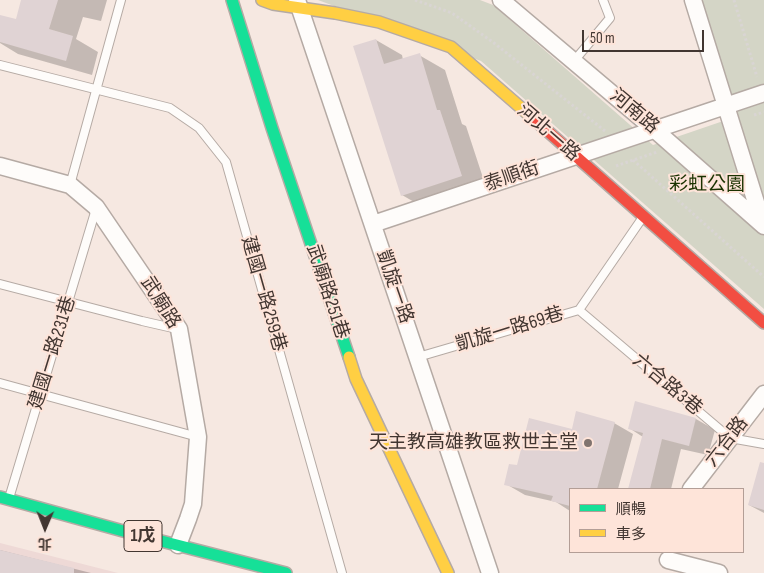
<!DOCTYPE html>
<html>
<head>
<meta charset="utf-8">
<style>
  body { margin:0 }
  #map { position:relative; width:764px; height:573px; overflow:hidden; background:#f6e8e1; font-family:"Sofia Sans Condensed","Noto Sans TC",sans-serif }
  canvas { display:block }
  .legend { position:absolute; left:569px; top:488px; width:175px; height:65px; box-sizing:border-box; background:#fee4d9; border:1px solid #b39e96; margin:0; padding:6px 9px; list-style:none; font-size:15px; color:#423631 }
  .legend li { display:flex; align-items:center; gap:10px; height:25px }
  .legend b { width:25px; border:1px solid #b39e96 }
  .north { position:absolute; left:20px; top:503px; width:50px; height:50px; -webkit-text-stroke:4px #fee4d9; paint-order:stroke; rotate:181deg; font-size:14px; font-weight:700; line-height:20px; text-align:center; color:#423631 }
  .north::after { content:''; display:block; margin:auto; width:18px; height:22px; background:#423631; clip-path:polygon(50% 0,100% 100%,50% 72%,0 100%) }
  .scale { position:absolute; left:582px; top:30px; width:122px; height:22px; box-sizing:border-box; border:2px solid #423631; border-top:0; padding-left:6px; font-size:15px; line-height:18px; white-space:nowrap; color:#423631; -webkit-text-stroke:4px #fee4d9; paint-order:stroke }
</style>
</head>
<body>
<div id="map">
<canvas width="764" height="573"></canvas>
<ul class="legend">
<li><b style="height:6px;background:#16e098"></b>順暢</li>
<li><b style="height:6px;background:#ffcf43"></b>車多</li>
</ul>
<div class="north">北</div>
<div class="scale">50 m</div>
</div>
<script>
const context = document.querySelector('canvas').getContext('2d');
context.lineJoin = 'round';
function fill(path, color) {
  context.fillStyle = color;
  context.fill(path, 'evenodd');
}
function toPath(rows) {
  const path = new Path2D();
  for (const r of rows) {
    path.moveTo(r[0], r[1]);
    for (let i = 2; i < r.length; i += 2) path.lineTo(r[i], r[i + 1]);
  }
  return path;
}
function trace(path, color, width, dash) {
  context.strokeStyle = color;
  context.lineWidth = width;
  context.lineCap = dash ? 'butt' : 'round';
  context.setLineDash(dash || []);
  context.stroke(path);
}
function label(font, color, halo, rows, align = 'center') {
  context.font = font + ' "Sofia Sans Condensed","Noto Sans TC",sans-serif';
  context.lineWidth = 4;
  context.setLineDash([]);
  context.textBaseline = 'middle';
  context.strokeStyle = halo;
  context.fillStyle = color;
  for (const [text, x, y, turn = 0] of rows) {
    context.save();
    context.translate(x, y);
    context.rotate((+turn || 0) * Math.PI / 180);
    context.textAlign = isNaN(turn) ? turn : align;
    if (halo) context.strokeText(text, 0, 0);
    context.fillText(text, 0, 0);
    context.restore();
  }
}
fill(toPath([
  [0,543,118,573,0,573]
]), '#eed9d6');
fill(toPath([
  [318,0,480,0,493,5,653,145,735,117,699,0,764,0,764,309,481,61]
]), '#d4d5c6');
fill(toPath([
  [23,0,107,0,101,21,83,17,76,39,98,52,92,75,18,54,0,43,0,16,17,21],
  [376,40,402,55,403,60,419,55,445,70,462,124,466,126,487,190,428,210,402,195],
  [636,403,696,419,715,430,708,455,681,449,671,489,629,489,643,437,629,428],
  [614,423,633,434,618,489,570,489,570,511,556,502,525,495,506,484,518,466,572,431],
  [764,479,764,513,749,505],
  [0,550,91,573,0,573]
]), '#0003');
fill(toPath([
  [21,0,58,0,49,29,73,36,66,61,0,42,0,15,16,19],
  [376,39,384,64,420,53,437,110,440,110,462,176,401,196,353,46],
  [635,401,696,418,689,446,662,439,650,489,628,489,643,433,628,429],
  [576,411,615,422,597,489,570,489,570,506,551,501,553,496,504,485,509,464,517,465,529,418,572,429],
  [760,462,764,463,764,510,748,505],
  [0,550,74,568,74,573,0,573]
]), '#e0d3d4');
const lane = toPath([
  [574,61,610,18,603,0],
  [0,65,170,108,199,128,226,162,342,573],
  [70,185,121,0],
  [0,284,142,321,177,329],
  [579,310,730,438,764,444],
  [418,357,579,310,643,217],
  [0,383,198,437],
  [10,495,96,209]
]);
const street = toPath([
  [297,0,490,573],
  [501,0,655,130,764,226],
  [693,0,763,225],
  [0,166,70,185,96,207,179,329,198,437,193,504,188,519,178,545],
  [373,224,764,93],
  [691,489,764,394],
  [668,560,719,573]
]);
const fast = toPath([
  [232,0,272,128,349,357],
  [0,497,134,534,286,573]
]);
const slow = toPath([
  [262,0,273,4,335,13,379,22,451,47,535,120],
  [349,357,356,379,448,573]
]);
const jam = toPath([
  [535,120,764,323]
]);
trace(lane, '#b5aaa4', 10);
trace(street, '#b5aaa4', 19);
trace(fast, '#b5aaa4', 14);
trace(slow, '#b5aaa4', 14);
trace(jam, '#b5aaa4', 14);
trace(toPath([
  [415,0,452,13,494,43,605,131],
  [734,0,757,77],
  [754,115,764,112],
  [633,160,764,277],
  [616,166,657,152]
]), '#d9d5d3', 3, [2.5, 2.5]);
trace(lane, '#fefcfa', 8);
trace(street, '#fefcfa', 16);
trace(fast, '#16e098', 11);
trace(slow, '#ffcf43', 11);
trace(jam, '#f24e42', 11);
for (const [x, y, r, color] of [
  [588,443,5,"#81746f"]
]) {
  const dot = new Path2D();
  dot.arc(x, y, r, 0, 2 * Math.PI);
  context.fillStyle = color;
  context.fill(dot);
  trace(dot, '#fee4d9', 2);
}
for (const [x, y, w] of [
  [143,536,38]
]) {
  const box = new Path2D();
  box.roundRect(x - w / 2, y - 15.5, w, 31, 4);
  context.fillStyle = '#fee4d9';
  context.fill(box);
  trace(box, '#423631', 1);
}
label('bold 18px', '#423631', null, [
  ["1戊",143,536]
]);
label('19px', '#423631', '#fee4d9', [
  ["河南路",634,112,40],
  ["河北一路",548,133,41],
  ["泰順街",512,177,-19],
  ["凱旋一路",394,287,71],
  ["武廟路251巷",327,292,72],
  ["建國一路259巷",263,294,74],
  ["武廟路",160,303,58],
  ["凱旋一路69巷",510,330,-17],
  ["建國一路231巷",53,353,-73],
  ["六合路3巷",667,385,40],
  ["六合路",727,442,-52]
]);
label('19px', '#1a3200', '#fee4d9', [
  ["彩虹公園",707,185]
]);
label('19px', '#423631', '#fee4d9', [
  ["天主教高雄教區救世主堂",578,443]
], 'right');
</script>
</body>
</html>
